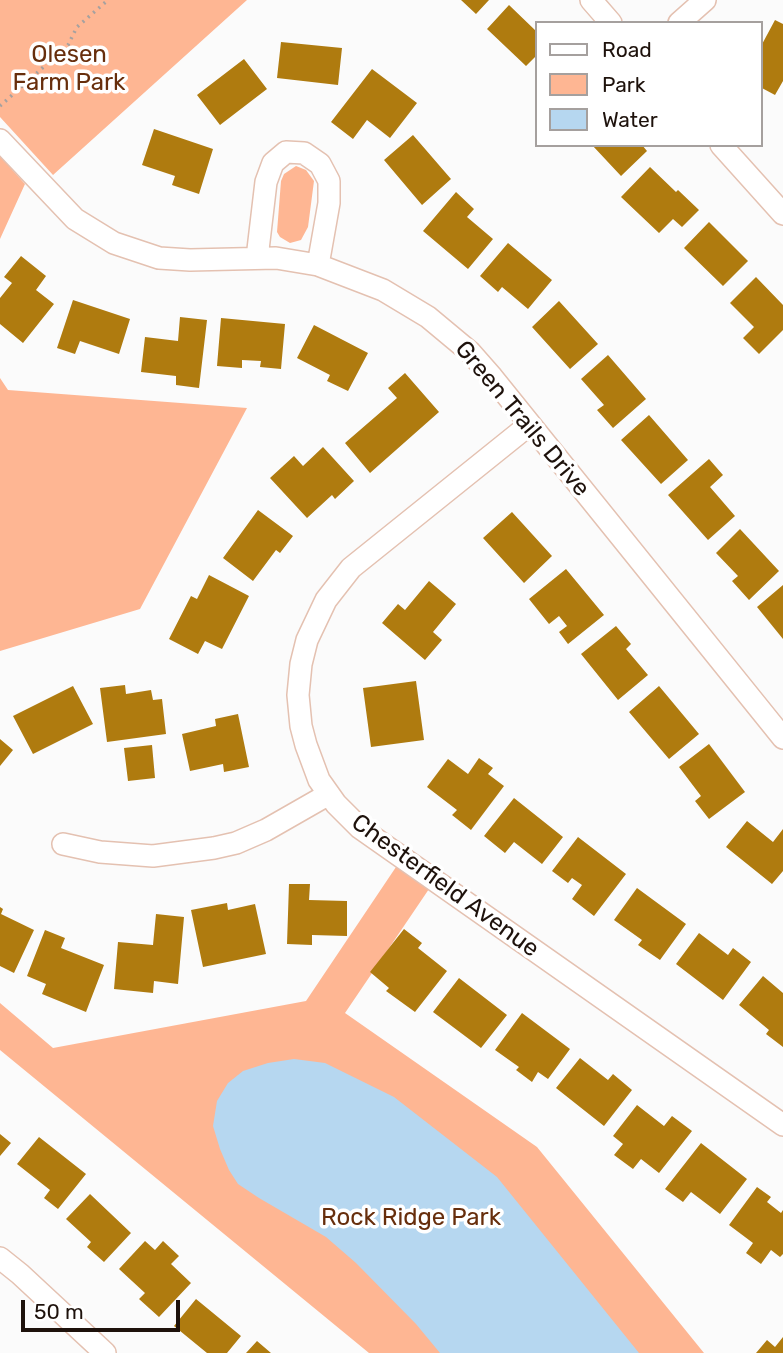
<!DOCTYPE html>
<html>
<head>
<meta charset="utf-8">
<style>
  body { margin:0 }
  #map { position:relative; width:783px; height:1353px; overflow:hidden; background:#fbfbfb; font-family:Rubik,sans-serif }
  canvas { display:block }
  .legend { position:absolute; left:535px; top:21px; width:228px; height:126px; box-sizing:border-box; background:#fff; border:2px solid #a5a09e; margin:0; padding:9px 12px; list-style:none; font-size:21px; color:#1e120c }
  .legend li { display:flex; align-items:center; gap:14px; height:35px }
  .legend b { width:35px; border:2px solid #a5a09e }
  .scale { position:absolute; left:21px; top:1300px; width:159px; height:32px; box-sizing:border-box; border:4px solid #1e120c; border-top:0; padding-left:9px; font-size:21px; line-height:24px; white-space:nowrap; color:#1e120c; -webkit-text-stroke:5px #fff; paint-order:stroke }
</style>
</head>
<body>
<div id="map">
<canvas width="783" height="1353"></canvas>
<ul class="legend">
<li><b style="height:9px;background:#fff"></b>Road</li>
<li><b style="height:19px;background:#feb693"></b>Park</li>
<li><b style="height:19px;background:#b6d7f0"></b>Water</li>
</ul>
<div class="scale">50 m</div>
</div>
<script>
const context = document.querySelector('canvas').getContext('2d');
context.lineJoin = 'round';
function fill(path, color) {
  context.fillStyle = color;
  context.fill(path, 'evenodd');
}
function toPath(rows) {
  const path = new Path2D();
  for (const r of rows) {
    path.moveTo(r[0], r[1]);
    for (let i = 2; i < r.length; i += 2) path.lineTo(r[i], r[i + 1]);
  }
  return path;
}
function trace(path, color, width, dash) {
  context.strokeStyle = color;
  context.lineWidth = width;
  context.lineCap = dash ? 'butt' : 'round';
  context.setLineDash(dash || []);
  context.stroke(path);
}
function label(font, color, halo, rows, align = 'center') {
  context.font = font + ' Rubik,sans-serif';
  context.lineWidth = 7;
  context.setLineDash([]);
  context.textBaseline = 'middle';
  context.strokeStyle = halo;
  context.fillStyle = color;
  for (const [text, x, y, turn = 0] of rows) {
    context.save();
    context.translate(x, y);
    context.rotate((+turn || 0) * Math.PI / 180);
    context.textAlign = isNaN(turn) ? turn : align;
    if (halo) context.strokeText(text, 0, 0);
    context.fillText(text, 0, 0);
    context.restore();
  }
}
fill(toPath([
  [0,0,247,0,53,175,0,117],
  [0,156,25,184,0,239],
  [296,166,306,170,314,181,308,227,301,240,290,243,280,237,277,232,281,181,284,174],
  [0,378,8,390,247,408,140,609,0,651],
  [396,867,429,889,345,1013,537,1147,704,1353,369,1353,0,1050,0,1003,53,1048,306,1001]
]), '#feb693');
fill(toPath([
  [294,1059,325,1063,394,1097,497,1177,639,1353,440,1353,416,1324,356,1263,326,1237,259,1198,238,1184,229,1170,220,1149,213,1126,217,1101,228,1083,243,1071,268,1063]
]), '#b6d7f0');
fill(toPath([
  [461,0,489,0,476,14],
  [509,5,536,31,536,56,526,66,487,29],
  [775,20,783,24,783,81,775,95,760,87,760,48],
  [281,42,342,48,338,85,277,78],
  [244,59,267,89,220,125,197,95],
  [372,69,417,103,390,138,367,120,353,139,331,122],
  [154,129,213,149,199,194,172,185,175,176,142,165],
  [413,135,451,179,422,205,384,160],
  [592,145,642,145,647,151,621,176],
  [650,167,676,192,678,190,699,210,682,227,673,219,659,233,621,197],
  [456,192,474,209,467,217,493,239,468,269,423,231],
  [709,222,748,261,723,286,684,248],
  [508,243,552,280,528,309,502,287,498,292,480,276],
  [21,256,46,276,36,290,54,304,23,343,0,324,0,298,12,283,4,277],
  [756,277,783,305,783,330,759,354,743,338,754,327,730,303],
  [73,300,130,319,119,354,80,341,75,354,57,348],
  [559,301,598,344,570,369,532,327],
  [180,317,207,320,199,388,176,385,176,376,141,372,145,337,178,341],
  [221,318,285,324,281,369,260,367,261,361,242,360,242,368,217,366],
  [314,325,368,353,348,391,327,381,330,375,297,358],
  [608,355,646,399,613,428,597,410,604,405,581,379],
  [405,373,439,412,370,473,345,443,397,398,388,388],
  [649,415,688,460,661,484,621,440],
  [323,447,354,481,335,499,332,495,307,518,270,478,294,456,303,466],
  [709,459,723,475,710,487,735,516,708,540,668,495],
  [258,510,293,536,280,553,276,550,253,581,223,558],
  [512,512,552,556,524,583,483,538],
  [740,529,779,571,749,600,732,581,738,576,716,553],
  [566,569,604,615,568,644,559,632,567,626,559,616,549,624,529,599],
  [209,575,249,596,222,649,205,641,198,654,169,639,191,596,197,599],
  [429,581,456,604,433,632,442,640,425,660,382,623,398,604,405,610],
  [783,585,783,639,757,607],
  [616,626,631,644,626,649,648,675,618,700,581,654],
  [416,681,424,740,371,747,363,688],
  [125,685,126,694,151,690,153,700,162,699,166,734,107,742,100,688],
  [73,686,93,724,33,754,13,716],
  [659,686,699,734,669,759,629,712],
  [238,714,249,767,224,772,223,764,190,771,182,734,216,726,215,719],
  [0,739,13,750,0,766],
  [709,744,745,792,709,819,695,801,701,796,679,767],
  [152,745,155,778,128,781,124,748],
  [479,758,493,768,488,774,504,786,471,830,452,815,457,810,427,787,448,759,468,774],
  [514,798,563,837,542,864,514,842,505,853,484,836],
  [747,821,773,842,783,829,783,871,772,884,726,847],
  [578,837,626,874,594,916,572,899,582,885,572,878,568,883,552,871],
  [289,884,310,884,309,900,347,901,347,936,312,935,312,945,287,944],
  [637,888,686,924,660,960,638,945,642,940,614,920],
  [227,903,228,910,255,904,266,954,203,967,191,910],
  [0,907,3,909,1,914,34,930,14,973,0,966],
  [156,914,184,917,178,984,154,981,153,993,114,989,118,942,153,945],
  [404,929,422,943,418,948,447,971,415,1012,386,991,389,988,370,972],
  [45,930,65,938,61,948,104,965,86,1012,42,994,46,984,27,976],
  [699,933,728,955,733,948,751,962,723,1000,676,964],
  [763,976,783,993,783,1047,766,1034,769,1030,739,1005],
  [459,978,507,1015,481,1048,433,1012],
  [522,1013,570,1049,548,1079,538,1072,532,1082,516,1070,519,1067,495,1050],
  [580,1058,608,1080,613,1074,632,1090,604,1126,556,1088],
  [637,1105,664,1126,672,1116,692,1131,659,1173,641,1159,633,1169,614,1155,623,1144,613,1136],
  [0,1134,11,1143,0,1156],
  [39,1137,86,1174,58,1209,44,1198,50,1190,17,1164],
  [701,1143,747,1179,720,1214,691,1192,683,1202,665,1189],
  [757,1187,771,1197,767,1202,781,1213,783,1210,783,1254,780,1257,771,1250,761,1264,746,1253,753,1243,729,1225],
  [90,1194,131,1233,104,1262,87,1247,91,1242,66,1219],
  [145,1241,155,1250,163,1241,179,1256,171,1264,191,1283,159,1317,139,1299,145,1293,119,1269],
  [196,1299,241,1336,227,1353,207,1353,174,1326],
  [783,1337,783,1353,756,1353,767,1340,775,1347],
  [257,1341,271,1353,246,1353]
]), '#af7b0f');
const minor = toPath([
  [591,0,611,23],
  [679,23,705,0],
  [0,140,75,219,114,243,159,258,190,260,276,258,318,265,383,290,428,317,470,352,492,377,783,738],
  [721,145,783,214],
  [257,258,266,182,273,163,286,152,304,153,320,164,329,181,329,203,318,265],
  [529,425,351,568,326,600,307,640,301,664,298,695,301,726,306,745,319,780,336,804,360,828,783,1125],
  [63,844,100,852,153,856,214,848,236,843,266,830,329,794],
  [0,1258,20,1274,105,1353]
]);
trace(minor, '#e4c1b1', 24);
trace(toPath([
  [0,106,68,45,77,27,108,0]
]), '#a6a19f', 3.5, [2, 5]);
trace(minor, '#fff', 21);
label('24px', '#672e0c', '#fff', [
  ["Olesen",69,55],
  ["Farm Park",69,83],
  ["Rock Ridge Park",411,1218]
]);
label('24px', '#1e120c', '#fff', [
  ["Green Trails Drive",522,419,50],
  ["Chesterfield Avenue",445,886,36]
]);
</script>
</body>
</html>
